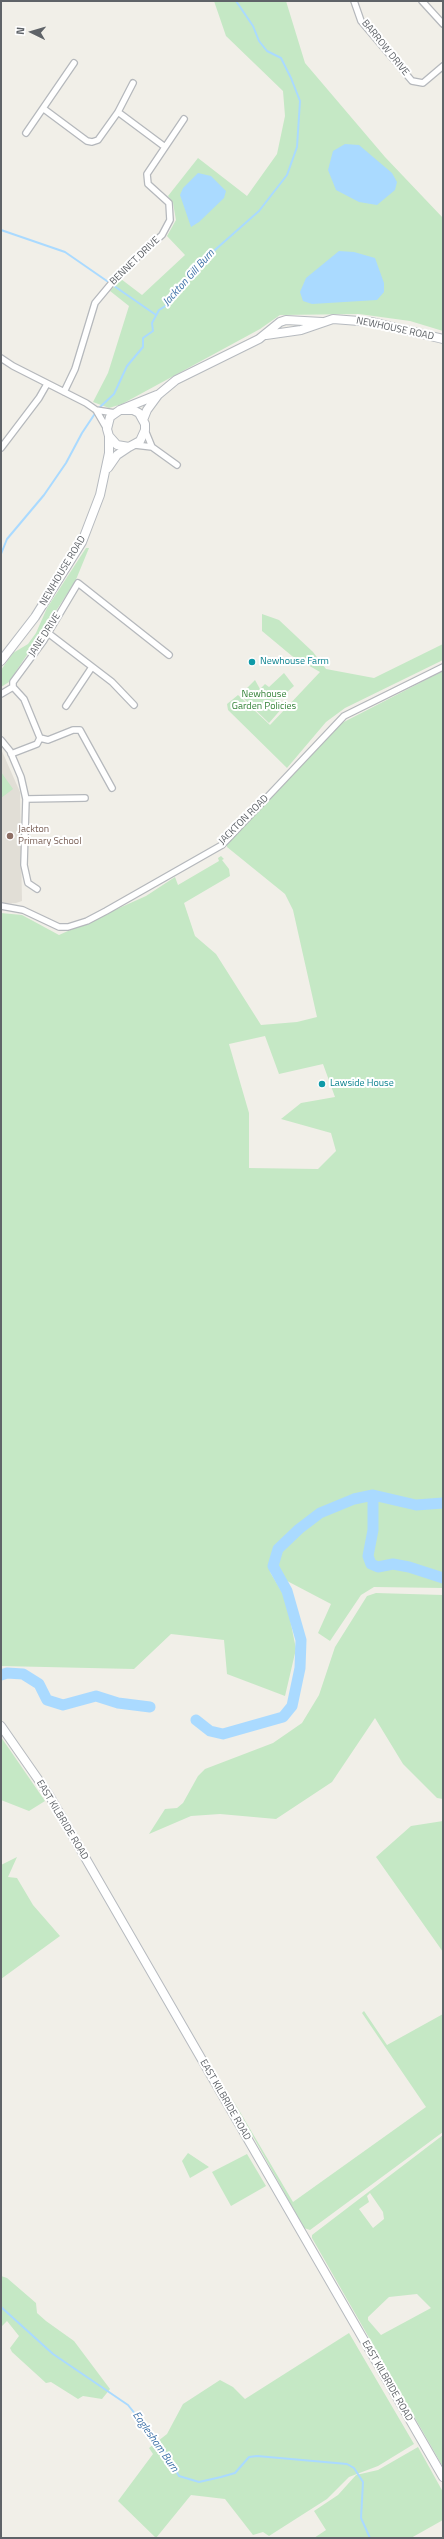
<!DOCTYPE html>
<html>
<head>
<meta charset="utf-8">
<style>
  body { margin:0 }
  #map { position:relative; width:444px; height:2539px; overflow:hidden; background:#f1efe8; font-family:"Titillium Web",sans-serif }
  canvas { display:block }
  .frame { position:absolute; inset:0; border:2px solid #5f6368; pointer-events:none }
  .north { position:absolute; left:12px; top:12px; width:40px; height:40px; -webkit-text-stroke:3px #fff; paint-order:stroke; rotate:275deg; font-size:11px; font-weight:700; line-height:16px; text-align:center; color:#5f6368 }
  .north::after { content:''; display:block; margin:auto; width:14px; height:18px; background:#5f6368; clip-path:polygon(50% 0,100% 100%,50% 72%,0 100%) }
</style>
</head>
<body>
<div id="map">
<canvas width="444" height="2539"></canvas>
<div class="frame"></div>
<div class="north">N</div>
</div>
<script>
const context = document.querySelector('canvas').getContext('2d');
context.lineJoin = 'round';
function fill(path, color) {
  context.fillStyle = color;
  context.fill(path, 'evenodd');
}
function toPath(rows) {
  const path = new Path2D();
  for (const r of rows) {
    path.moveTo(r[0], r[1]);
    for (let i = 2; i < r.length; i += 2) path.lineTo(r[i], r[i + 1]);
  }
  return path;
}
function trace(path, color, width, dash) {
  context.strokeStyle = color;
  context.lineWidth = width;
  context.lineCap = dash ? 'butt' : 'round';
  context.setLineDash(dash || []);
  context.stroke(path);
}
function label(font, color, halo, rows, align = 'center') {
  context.font = font + ' "Titillium Web",sans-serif';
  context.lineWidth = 4;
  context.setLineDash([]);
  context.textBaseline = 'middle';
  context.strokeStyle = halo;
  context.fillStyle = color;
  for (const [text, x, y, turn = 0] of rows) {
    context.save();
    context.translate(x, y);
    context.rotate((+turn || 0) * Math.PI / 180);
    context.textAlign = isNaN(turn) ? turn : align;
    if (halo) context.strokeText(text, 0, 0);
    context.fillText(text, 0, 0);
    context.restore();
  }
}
fill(toPath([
  [1,749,20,792,22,901,16,903,1,904]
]), '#e1ded6');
fill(toPath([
  [214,1,286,1,305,63,385,157,443,218,443,331,410,321,359,314,280,315,260,329,122,404,109,408,93,402,108,373,129,306,110,291,121,279,142,295,185,255,167,236,176,220,173,203,168,196,198,158,247,196,277,154,285,116,283,91,226,36],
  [86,548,89,548,75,582,9,682,1,687,1,670,13,653,28,644,36,633,47,608],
  [262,614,279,620,313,652,326,669,374,678,443,644,443,660,345,708,326,722,287,768,228,710,227,704,238,695,270,725,320,672,292,656,262,631],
  [443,671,443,1588,374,1587,361,1595,330,1641,318,1633,331,1604,270,1572,286,1599,296,1649,285,1696,227,1674,224,1640,171,1634,134,1669,1,1666,1,913,22,915,59,935,146,896,175,877,178,885,219,861,218,858,221,856,224,859,222,860,229,869,230,876,184,903,195,936,216,954,261,1025,297,1022,317,1017,293,910,285,894,227,847,227,843,338,725],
  [265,1036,279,1074,323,1064,335,1097,301,1103,281,1119,331,1133,336,1151,318,1169,249,1168,249,1113,229,1044],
  [284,673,294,686,277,701,283,707,269,723,240,695,255,680,260,689,265,684,269,687],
  [1,772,13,789,1,798],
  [376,1593,443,1595,443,1799,437,1798,403,1764,375,1718,332,1782,276,1819,220,1814,191,1816,149,1834,165,1809,177,1808,183,1803,198,1776,205,1769,273,1743,302,1723,319,1695,335,1647,367,1596],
  [1,1737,45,1801,29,1811,1,1800],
  [443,1821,443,1952,376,1857,411,1826],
  [17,1857,8,1877,17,1878,33,1905,60,1936,1,1979,1,1865],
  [364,2011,387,2045,443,2014,443,2132,310,2230,304,2228,230,2095,293,2202,426,2107,362,2013],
  [443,2135,443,2467,312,2238,312,2235],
  [370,2193,383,2212,384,2219,373,2228,359,2209,369,2202,367,2196],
  [417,2294,431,2308,381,2335,368,2320,368,2317,389,2297],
  [188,2153,209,2167,190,2178,182,2161],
  [247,2154,266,2186,231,2206,212,2172],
  [1,2276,7,2278,36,2303,37,2313,46,2321,74,2341,110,2389,102,2399,83,2396,78,2399,51,2382,46,2383,12,2352,10,2348,19,2336,7,2321,1,2327],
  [349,2333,414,2444,378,2466,349,2477,327,2499,269,2536,263,2532,253,2535,225,2499,191,2495,156,2538,118,2501,153,2454,149,2448,167,2434,183,2404,220,2380,233,2387,245,2399],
  [418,2447,443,2492,443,2520,411,2538,314,2538,326,2530,314,2511,338,2495,356,2475,378,2470]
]), '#c5e8c5');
fill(toPath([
  [345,144,359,145,392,173,397,182,395,190,377,205,359,202,336,190,328,170,333,151],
  [198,173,211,176,226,191,224,198,199,222,191,227,180,195,183,188],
  [339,251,354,252,375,258,384,283,384,292,377,300,312,304,303,301,300,292,306,278]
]), '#aadaff');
trace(toPath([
  [1,230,65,252,156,315],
  [99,408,114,394,127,366,143,347,143,338,153,331,152,323,159,310,167,305,179,287,216,249,259,211,287,175,297,147,300,101,291,78,281,58,267,51,259,41,253,26,236,1],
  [1,554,7,539,44,495,66,463,82,433,96,412],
  [1,2307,53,2354,128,2405,164,2450,179,2476,199,2482,221,2477,235,2473,249,2457,257,2456,347,2464,354,2468,363,2482,361,2518,370,2538]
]), '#aadaff', 2);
trace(toPath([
  [373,1495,373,1530,368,1556,371,1564,378,1567,393,1564,409,1567,443,1578],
  [1,1675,7,1673,23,1674,39,1684,47,1700,63,1705,96,1696,118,1703,150,1707],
  [196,1720,210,1731,223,1734,283,1717,292,1706,300,1668,301,1640,287,1591,273,1566,278,1549,299,1529,320,1513,354,1499,373,1495,416,1505,443,1503]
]), '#aadaff', 11);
const street = toPath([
  [354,1,361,21,412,81,423,83,443,66],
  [422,1,443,24],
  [44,109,87,141,92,142,98,140,118,112,133,83],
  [118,112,165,147],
  [26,133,74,63],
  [1,358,13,366,86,403,96,410,107,429],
  [64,392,75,369,95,303,120,273,162,235,170,220,169,203,148,184,147,174,184,119],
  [96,410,115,413],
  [145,430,152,447,177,465],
  [135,445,152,447],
  [1,448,39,398,47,384],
  [48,633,112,682,134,705],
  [1,694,13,687],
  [66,706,92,667],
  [40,738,48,740,73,730,80,730,112,788],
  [1,740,10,751,21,777,26,799,24,865,28,883,37,889],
  [11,754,37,744,40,738,24,699,13,687,13,682,44,640,78,583,169,655],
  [26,799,85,798],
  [1,906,23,910,59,927,68,927,87,921,106,911,222,845,344,716,443,667]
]);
const secondary = toPath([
  [266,335,301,330,333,319,372,322,443,339],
  [120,410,133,410,139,413,145,424,145,430,140,441,129,447,117,445,109,436,107,429,110,417,120,410,157,395],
  [143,420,147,410,158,395,176,380,259,339,280,322,286,320,322,322],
  [108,468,117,455,129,447],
  [1,661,35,617,82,542,100,495,109,453,109,436],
  [1,1726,49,1795,443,2477]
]);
trace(street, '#b5b8bc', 8);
trace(secondary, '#b6babf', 10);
trace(street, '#fff', 5.5);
trace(secondary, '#fff', 8);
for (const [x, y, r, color] of [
  [252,662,4,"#0f9aa8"],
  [10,836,4,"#8d6e63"],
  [322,1084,4,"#0f9aa8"]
]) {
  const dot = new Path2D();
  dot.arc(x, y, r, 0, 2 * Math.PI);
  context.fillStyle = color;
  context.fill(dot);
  trace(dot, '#fff', 1.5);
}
label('10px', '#5f6368', '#fff', [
  ["BARROW DRIVE",385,48,51],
  ["BENNET DRIVE",135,261,-44],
  ["NEWHOUSE ROAD",395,329,12],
  ["NEWHOUSE ROAD",63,571,-59],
  ["JANE DRIVE",45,635,-57],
  ["JACKTON ROAD",244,820,-45],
  ["EAST KILBRIDE ROAD",62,1820,59],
  ["EAST KILBRIDE ROAD",225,2100,60],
  ["EAST KILBRIDE ROAD",387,2381,60]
]);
label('10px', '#0d838f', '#fff', [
  ["Newhouse Farm",260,662],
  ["Lawside House",330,1084]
], 'left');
label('10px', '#348238', '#fff', [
  ["Newhouse",264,695],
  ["Garden Policies",264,707]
]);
label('10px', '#785e54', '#fff', [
  ["Jackton",18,830],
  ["Primary School",18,842]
], 'left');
label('italic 11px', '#4174aa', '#fff', [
  ["Jackton Gill Burn",189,278,-48],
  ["Eaglesham Burn",155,2442,55]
]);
</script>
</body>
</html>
